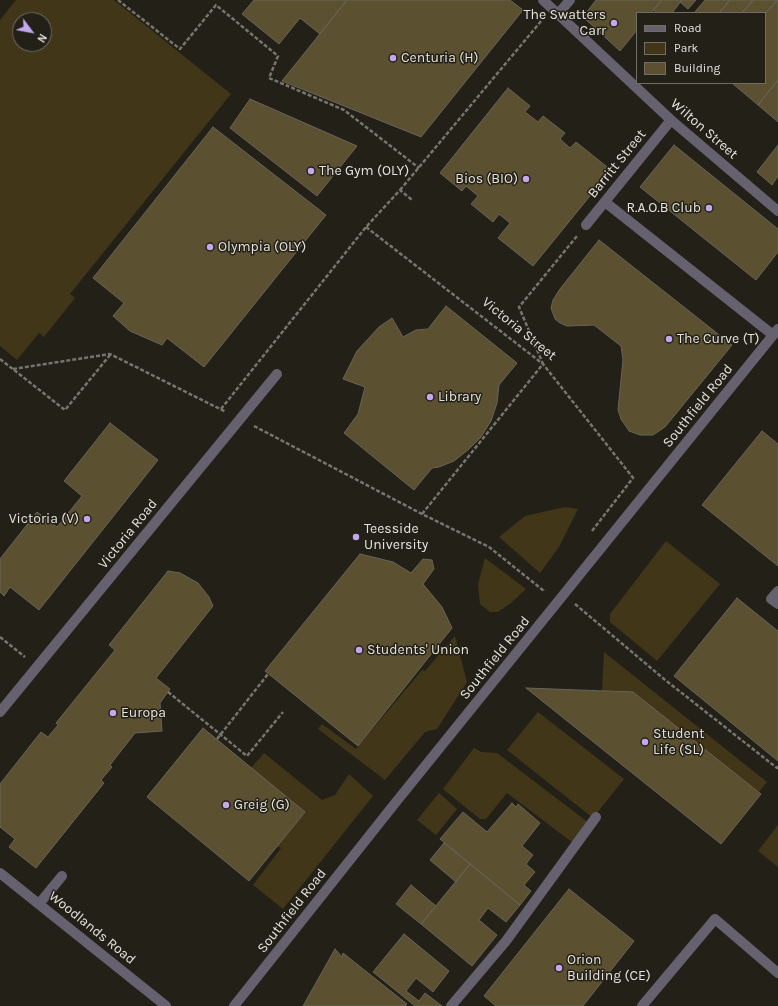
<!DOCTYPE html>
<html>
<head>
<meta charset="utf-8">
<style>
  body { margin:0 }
  #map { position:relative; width:778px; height:1006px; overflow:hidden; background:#232018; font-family:Karla,sans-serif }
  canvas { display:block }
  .legend { position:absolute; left:636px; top:12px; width:130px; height:72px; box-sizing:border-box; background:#232018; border:1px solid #716e67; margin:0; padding:5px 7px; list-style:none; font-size:12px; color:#e5e3dd }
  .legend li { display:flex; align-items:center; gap:8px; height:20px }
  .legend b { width:20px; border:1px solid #716e67 }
  .north { position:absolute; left:12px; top:12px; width:40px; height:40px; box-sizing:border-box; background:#232018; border:1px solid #716e67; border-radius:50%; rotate:122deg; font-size:11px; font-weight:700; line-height:16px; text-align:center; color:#e5e3dd }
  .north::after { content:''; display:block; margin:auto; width:14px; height:18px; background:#c4a7f1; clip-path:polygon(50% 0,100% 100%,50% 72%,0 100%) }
</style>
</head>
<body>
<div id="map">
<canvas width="778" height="1006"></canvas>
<ul class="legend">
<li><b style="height:5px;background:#66616f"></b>Road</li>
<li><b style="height:11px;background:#413618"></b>Park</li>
<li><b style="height:11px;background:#5b5030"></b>Building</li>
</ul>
<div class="north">N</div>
</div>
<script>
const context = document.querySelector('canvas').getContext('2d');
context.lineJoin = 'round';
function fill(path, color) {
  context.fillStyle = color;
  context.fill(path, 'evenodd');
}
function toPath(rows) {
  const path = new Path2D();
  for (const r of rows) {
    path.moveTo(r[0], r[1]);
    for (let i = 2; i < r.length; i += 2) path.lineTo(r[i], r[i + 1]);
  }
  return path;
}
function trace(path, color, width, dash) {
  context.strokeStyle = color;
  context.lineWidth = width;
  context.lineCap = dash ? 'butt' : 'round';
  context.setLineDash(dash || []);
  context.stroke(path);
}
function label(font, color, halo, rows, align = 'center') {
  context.font = font + ' Karla,sans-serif';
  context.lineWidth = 3;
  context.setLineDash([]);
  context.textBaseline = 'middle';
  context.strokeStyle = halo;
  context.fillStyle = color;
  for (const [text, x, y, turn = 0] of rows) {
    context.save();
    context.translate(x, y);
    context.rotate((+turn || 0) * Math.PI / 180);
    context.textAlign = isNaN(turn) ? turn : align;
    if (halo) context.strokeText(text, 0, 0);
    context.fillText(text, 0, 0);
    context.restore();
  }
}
fill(toPath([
  [16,0,114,0,231,94,70,294,75,298,44,337,39,333,17,360,0,346,0,20],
  [20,20,44,20,44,44,20,44],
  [565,507,578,509,559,547,540,573,499,537,525,516],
  [666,541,720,584,657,661,610,622,610,614],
  [485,558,526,589,511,603,498,612,490,612,480,604,478,584],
  [455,636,467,682,437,729,425,732,385,780,318,729,322,724,356,749,422,670,425,671],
  [604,652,767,782,759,792,633,692,602,691],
  [538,712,624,779,593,818,507,750],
  [474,748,481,752,497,753,589,823,573,843,507,793,486,819,480,819,443,789],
  [264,753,322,800,335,795,349,774,373,796,283,909,253,885,281,848,277,846,305,812,251,768],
  [439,793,457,809,436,835,417,820],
  [778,825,778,867,758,851]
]), '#413618');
const building = toPath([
  [254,0,347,0,320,34,300,18,279,44,242,14,254,0],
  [347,0,510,0,523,10,421,137,282,81,347,0],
  [596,0,662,0,651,13,637,13,637,30,620,51,583,17,596,0],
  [662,0,682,0,672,13,657,13,653,10,662,0],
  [682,0,696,0,688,9,680,2,682,0],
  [705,0,730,0,719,13,694,13,705,0],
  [730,0,753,0,742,13,719,13,730,0],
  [753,0,777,0,765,14,765,13,742,13,753,0],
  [778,0,778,80,758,105,732,83,765,83,765,14,778,0],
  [778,80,778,122,758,105,778,80],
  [508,88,530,106,525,112,538,122,543,116,565,133,560,139,570,148,576,142,611,170,533,266,498,238,510,223,499,214,493,222,471,204,478,196,466,186,462,191,440,173,508,88],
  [250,99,357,146,317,196,230,128,250,99],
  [213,127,326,215,204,367,167,338,162,345,130,331,113,316,124,303,93,278,213,127],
  [674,145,778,229,778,252,756,280,640,187,674,145],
  [778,145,778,176,772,185,757,172,778,145],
  [599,240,732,345,665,427,653,435,640,435,629,431,621,419,618,410,623,360,621,346,594,325,567,326,560,323,555,319,551,308,553,300,560,289,599,240],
  [446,306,517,363,499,385,497,403,491,421,481,437,468,450,454,461,439,467,432,468,414,490,344,433,358,414,365,387,343,379,357,351,379,327,392,318,403,337,416,330,428,329,446,306],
  [110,423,158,460,39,610,10,587,4,596,0,592,0,559,37,512,57,527,82,496,64,481,110,423],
  [762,431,778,444,778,566,702,505,762,431],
  [360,554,393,562,411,573,423,559,432,560,434,569,423,584,442,607,452,628,358,746,265,671,360,554],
  [168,571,180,573,198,583,209,597,213,606,156,678,170,689,160,703,162,731,135,733,110,765,112,767,101,780,104,783,36,868,9,847,15,839,0,827,0,784,41,732,48,737,58,725,56,723,115,650,109,645,168,571],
  [737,598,778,631,778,761,674,676,737,598],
  [526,688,633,692,761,794,721,844,526,688],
  [203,728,305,812,249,881,147,797,203,728],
  [512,803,516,807,518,804,540,823,522,846,533,855,526,864,535,872,524,885,531,891,520,905,440,839,463,812,487,832,512,803],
  [444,843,470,864,456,882,430,860,444,843],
  [470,864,520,905,506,922,488,908,479,920,497,935,472,966,421,924,470,864],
  [411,885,436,906,421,924,396,904,411,885],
  [569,889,634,941,583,1006,496,1006,484,996,569,889],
  [404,934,449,971,433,992,416,978,406,991,419,1001,425,993,442,1006,415,1006,373,972,404,934],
  [335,949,342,957,343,953,407,1004,405,1006,303,1006,335,949]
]);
fill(building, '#5b5030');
trace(building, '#68645b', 1);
trace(toPath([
  [118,0,180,49,216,5,278,56,269,78,344,110,419,168],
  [400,190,542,20],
  [366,227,543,364,634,479],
  [0,359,65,410,110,355],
  [13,369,110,354,226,412],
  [221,409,366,227,400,190,412,200],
  [254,426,422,514,489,547,544,591,545,590],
  [422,514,543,364,519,307,577,236],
  [592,531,633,478],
  [575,604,664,679,777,768,778,766],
  [0,637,25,657],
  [168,692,247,756,283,712],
  [217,739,268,674]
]), '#77756e', 2.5, [4, 2]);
trace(toPath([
  [605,202,773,335],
  [778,591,771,599,778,604],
  [39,904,62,876],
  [451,1006,506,941,596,817],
  [642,1006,715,919,778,973]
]), '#66616f', 10);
trace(toPath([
  [543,0,671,120,778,211],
  [558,14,570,0],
  [586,225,671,120],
  [0,712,277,374],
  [0,873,166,1006],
  [234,1006,396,802,778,329]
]), '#66616f', 10);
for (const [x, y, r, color] of [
  [614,23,4,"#c4a7f1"],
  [393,58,4,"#c4a7f1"],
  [311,171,4,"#c4a7f1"],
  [526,179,4,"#c4a7f1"],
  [709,208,4,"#c4a7f1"],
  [210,247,4,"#c4a7f1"],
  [669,339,4,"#c4a7f1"],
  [430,397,4,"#c4a7f1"],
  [87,519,4,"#c4a7f1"],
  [356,537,4,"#c4a7f1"],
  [359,650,4,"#c4a7f1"],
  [113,713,4,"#c4a7f1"],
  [645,742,4,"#c4a7f1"],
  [226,805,4,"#c4a7f1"],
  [559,968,4,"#c4a7f1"]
]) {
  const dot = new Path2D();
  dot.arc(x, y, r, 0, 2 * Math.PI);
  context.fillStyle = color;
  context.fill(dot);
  trace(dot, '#232018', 1.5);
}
label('14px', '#e5e3dd', '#232018', [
  ["The Swatters",606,15,"right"],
  ["Carr",606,31,"right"],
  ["Centuria (H)",401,58],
  ["The Gym (OLY)",319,171],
  ["Bios (BIO)",518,179,"right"],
  ["R.A.O.B Club",701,208,"right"],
  ["Olympia (OLY)",218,247],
  ["The Curve (T)",677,339],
  ["Library",438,397],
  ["Victoria (V)",79,519,"right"],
  ["Teesside",364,529],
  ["University",364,545],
  ["Students' Union",367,650],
  ["Europa",121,713],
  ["Student",653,734],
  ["Life (SL)",653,750],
  ["Greig (G)",234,805],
  ["Orion",567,960],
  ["Building (CE)",567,976]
], 'left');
label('14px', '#e5e3dd', '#232018', [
  ["Wilton Street",704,129,41],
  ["Barritt Street",617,164,-51],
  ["Victoria Street",519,329,39],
  ["Southfield Road",698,406,-51],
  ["Victoria Road",128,534,-51],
  ["Southfield Road",495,658,-51],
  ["Southfield Road",292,911,-52],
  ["Woodlands Road",92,928,39]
]);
</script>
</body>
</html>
